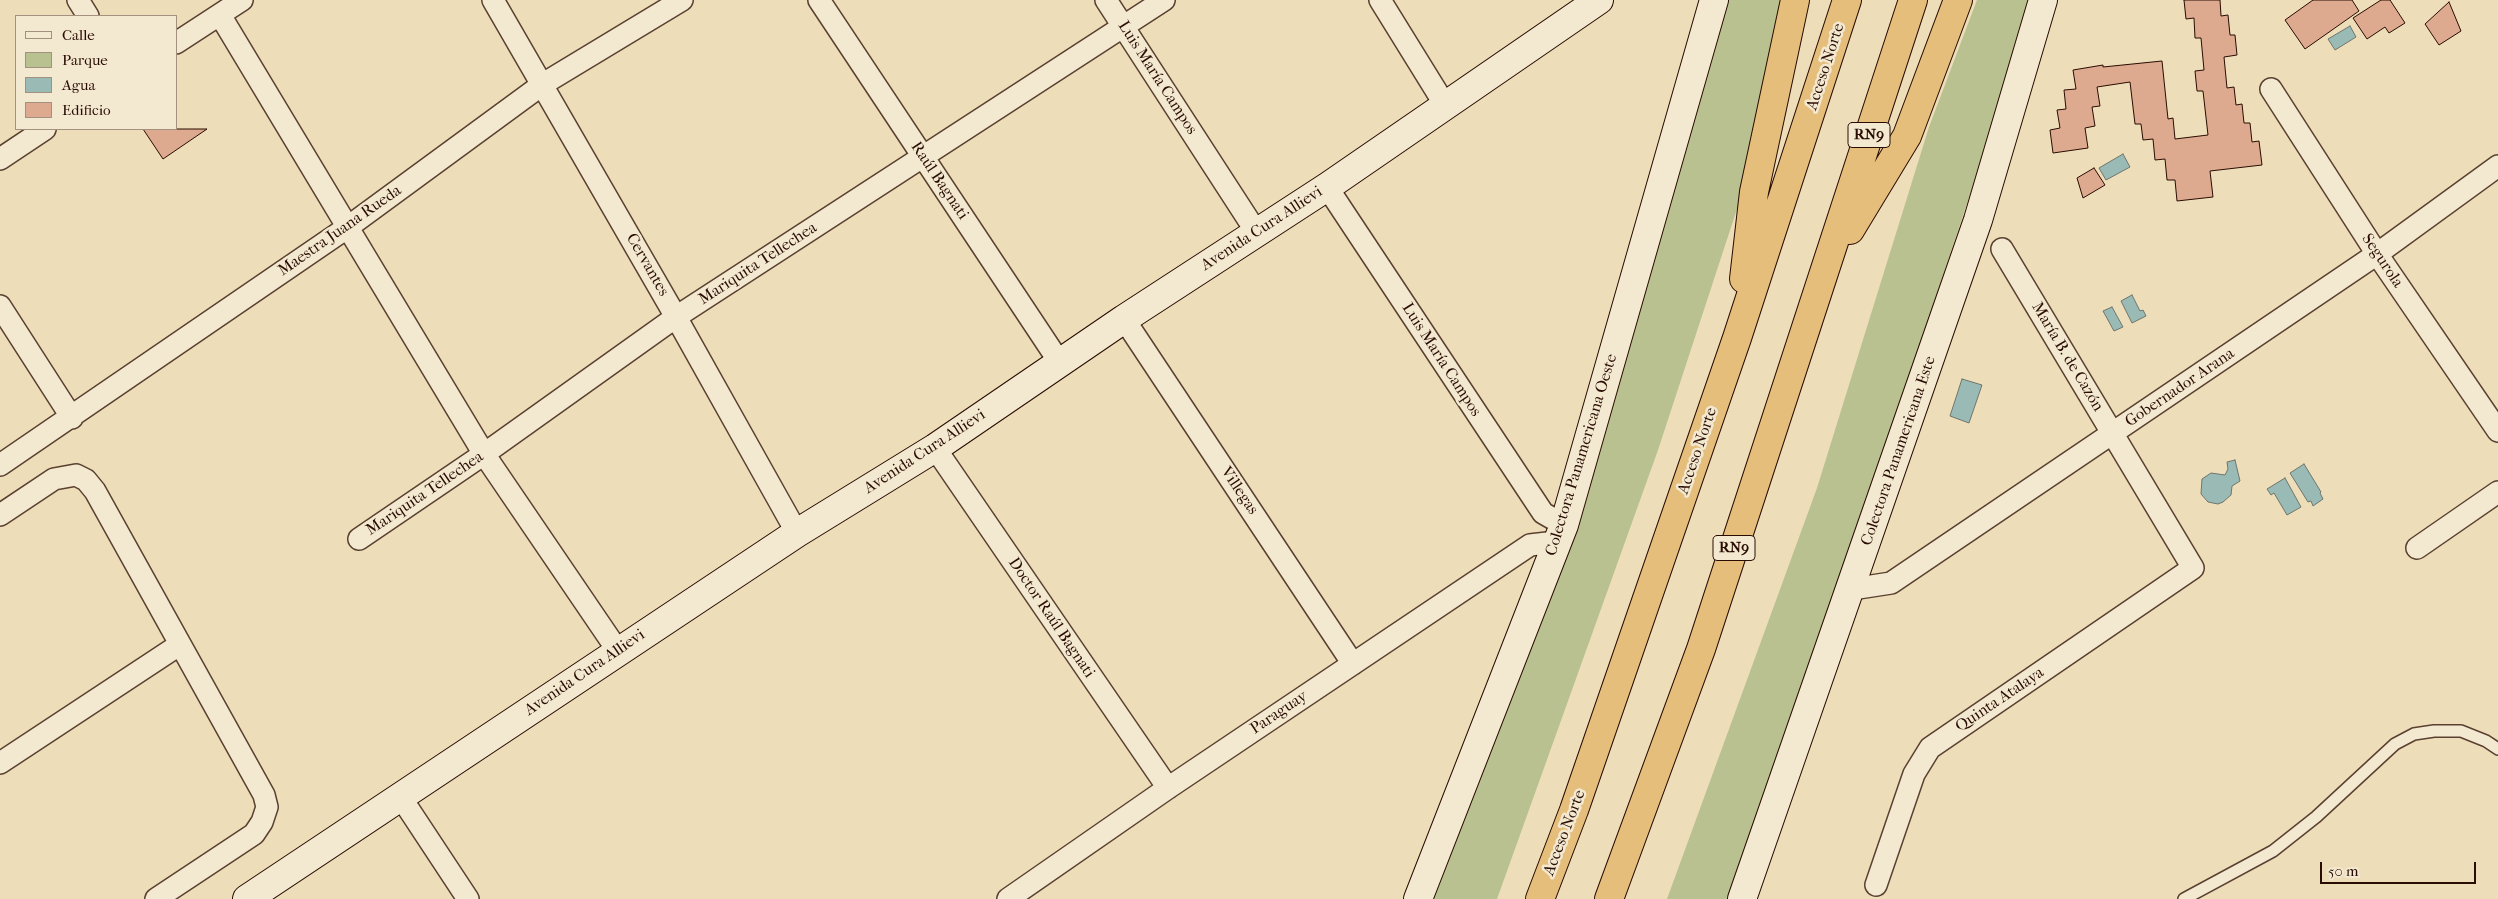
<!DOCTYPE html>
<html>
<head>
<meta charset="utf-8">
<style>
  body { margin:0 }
  #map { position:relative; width:2498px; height:899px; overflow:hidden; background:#edddb8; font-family:"IM FELL French Canon",serif }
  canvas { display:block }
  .legend { position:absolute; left:15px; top:15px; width:162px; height:115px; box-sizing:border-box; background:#f3e9d1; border:1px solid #a2917e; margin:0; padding:6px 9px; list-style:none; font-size:15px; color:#290c02 }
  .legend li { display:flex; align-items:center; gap:10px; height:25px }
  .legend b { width:25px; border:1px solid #a2917e }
  .scale { position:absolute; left:2320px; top:862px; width:156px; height:22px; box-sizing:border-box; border:2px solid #290c02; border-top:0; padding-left:6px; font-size:15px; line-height:18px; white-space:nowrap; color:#290c02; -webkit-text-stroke:4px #f3e9d1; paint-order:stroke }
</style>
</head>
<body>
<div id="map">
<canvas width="2498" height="899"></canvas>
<ul class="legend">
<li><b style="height:6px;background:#f3e9d1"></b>Calle</li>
<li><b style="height:14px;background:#b8c18f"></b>Parque</li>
<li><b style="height:14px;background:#9abbb5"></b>Agua</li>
<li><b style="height:14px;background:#dda98f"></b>Edificio</li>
</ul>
<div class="scale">50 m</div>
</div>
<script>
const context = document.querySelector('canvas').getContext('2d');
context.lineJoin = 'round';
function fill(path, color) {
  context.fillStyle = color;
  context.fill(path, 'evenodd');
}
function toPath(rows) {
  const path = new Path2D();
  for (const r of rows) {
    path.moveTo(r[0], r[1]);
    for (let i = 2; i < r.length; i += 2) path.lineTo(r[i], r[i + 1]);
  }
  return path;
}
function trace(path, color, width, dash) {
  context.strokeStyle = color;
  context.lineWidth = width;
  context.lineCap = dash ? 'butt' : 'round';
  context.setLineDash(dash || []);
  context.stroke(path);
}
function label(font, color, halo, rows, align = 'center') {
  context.font = font + ' "IM FELL French Canon",serif';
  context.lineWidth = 5;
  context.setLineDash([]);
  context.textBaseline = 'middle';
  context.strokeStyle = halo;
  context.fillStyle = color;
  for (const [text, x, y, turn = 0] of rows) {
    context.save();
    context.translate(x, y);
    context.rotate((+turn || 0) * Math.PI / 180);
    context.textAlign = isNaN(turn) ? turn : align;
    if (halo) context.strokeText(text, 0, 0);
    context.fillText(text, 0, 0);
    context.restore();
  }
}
fill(toPath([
  [1722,0,1783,0,1755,154,1658,450,1497,899,1426,899],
  [1977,0,2031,0,2001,102,1845,568,1727,899,1667,899,1817,488,1929,127]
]), '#b8c18f');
const water = toPath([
  [2350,26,2356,37,2335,50,2328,39,2350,26],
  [2123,154,2130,167,2106,180,2099,168,2123,154],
  [2132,295,2140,311,2143,310,2146,316,2132,323,2121,301,2132,295],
  [2112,307,2123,327,2114,331,2103,311,2112,307],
  [1962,379,1982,385,1969,423,1950,416,1962,379],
  [2235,460,2240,481,2232,486,2231,495,2223,502,2218,504,2208,502,2201,494,2202,479,2211,473,2225,475,2228,469,2227,462,2235,460],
  [2304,464,2321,492,2320,493,2323,499,2313,506,2311,501,2308,502,2290,473,2304,464],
  [2285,478,2301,507,2287,515,2274,493,2271,495,2267,489,2285,478]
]);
fill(water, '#9abbb5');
trace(water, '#6d756d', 1);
const building = toPath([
  [2184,0,2220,0,2221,16,2228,15,2230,35,2235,35,2237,55,2224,57,2227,88,2234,87,2236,105,2242,104,2244,123,2250,123,2252,142,2259,141,2262,165,2210,171,2213,197,2177,201,2175,180,2167,180,2165,159,2155,160,2153,139,2143,140,2141,124,2135,124,2130,82,2097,87,2100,106,2092,107,2095,126,2085,128,2088,148,2053,153,2050,130,2060,128,2057,110,2066,109,2064,90,2076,89,2073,70,2103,65,2103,67,2162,61,2168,119,2173,118,2175,139,2208,135,2203,91,2197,91,2195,71,2204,70,2201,38,2195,38,2194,18,2186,19,2184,0],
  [2313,0,2352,0,2359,11,2305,49,2285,20,2313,0],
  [2381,0,2390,0,2405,23,2389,33,2385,27,2367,39,2353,18,2381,0],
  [2449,2,2461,31,2439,45,2425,24,2449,2],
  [143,129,207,129,163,159,143,129],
  [2094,168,2105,185,2083,198,2077,178,2094,168]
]);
fill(building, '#dda98f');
trace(building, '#290c02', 1);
const lane = toPath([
  [2184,899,2273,851,2316,817,2395,744,2414,734,2434,731,2461,731,2486,741,2498,749]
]);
const street = toPath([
  [78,0,88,16],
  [493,0,676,317,797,533],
  [819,0,1060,363],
  [1106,0,1257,233],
  [1380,0,1445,105],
  [220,15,484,454,618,651],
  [176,43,242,0],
  [2271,89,2377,254,2498,431],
  [0,159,45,129],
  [1327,187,1543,513,1564,525],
  [0,306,72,418],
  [1124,319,1353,664],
  [935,448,1168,788],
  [0,465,348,227,543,84,682,0],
  [0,515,54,479,76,475,86,480,95,491,264,795,267,807,262,822,254,834,156,899],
  [359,539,484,454,676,317,1164,0],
  [2417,548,2498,492],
  [1852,589,1891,583,2377,254,2498,166],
  [0,763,179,645],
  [400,796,468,899],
  [1876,885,1914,774,1930,748,2193,568,2002,249],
  [1008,899,1168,788,1530,545,1556,542]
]);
const secondary = toPath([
  [247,899,797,533,935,448,1124,319,1327,187,1599,0],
  [1418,899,1564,525,1714,0],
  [1742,899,1978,220,2043,0]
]);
const highway = toPath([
  [1850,230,1907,136,1958,0],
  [1744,279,1754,192,1795,0],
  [1540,899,1574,810,1737,338,1847,0],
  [1609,899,1701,649,1913,0]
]);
trace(lane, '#5a4030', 14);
trace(street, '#5a4030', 24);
trace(secondary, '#290c02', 30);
trace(highway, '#290c02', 30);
trace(lane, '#f3e9d1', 11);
trace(street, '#f3e9d1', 21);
trace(secondary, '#f3e9d1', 28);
trace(highway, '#e6be7c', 28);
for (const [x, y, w] of [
  [1869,135,42],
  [1734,548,42]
]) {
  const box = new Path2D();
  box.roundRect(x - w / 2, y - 12.5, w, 25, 4);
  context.fillStyle = '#f3e9d1';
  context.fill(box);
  trace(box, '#290c02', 1);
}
label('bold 15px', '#290c02', null, [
  ["RN9",1869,135],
  ["RN9",1734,548]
]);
label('16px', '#290c02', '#f3e9d1', [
  ["Acceso Norte",1826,67,-72],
  ["Luis María Campos",1157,78,57],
  ["Raúl Bagnati",939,181,56],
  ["Avenida Cura Allievi",1262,229,-33],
  ["Maestra Juana Rueda",340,231,-35],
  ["Segurola",2382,261,56],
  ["Mariquita Tellechea",758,264,-33],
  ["Cervantes",647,265,60],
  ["María B. de Cazón",2067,357,59],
  ["Luis María Campos",1441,360,57],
  ["Gobernador Arana",2180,388,-34],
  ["Acceso Norte",1698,451,-71],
  ["Colectora Panamericana Este",1899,451,-71],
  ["Avenida Cura Allievi",925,452,-33],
  ["Colectora Panamericana Oeste",1582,455,-73],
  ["Villegas",1239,491,56],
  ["Mariquita Tellechea",425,494,-34],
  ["Doctor Raúl Bagnati",1051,618,56],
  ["Avenida Cura Allievi",585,673,-34],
  ["Quinta Atalaya",2000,700,-34],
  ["Paraguay",1279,713,-34],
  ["Acceso Norte",1565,833,-69]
]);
</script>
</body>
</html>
